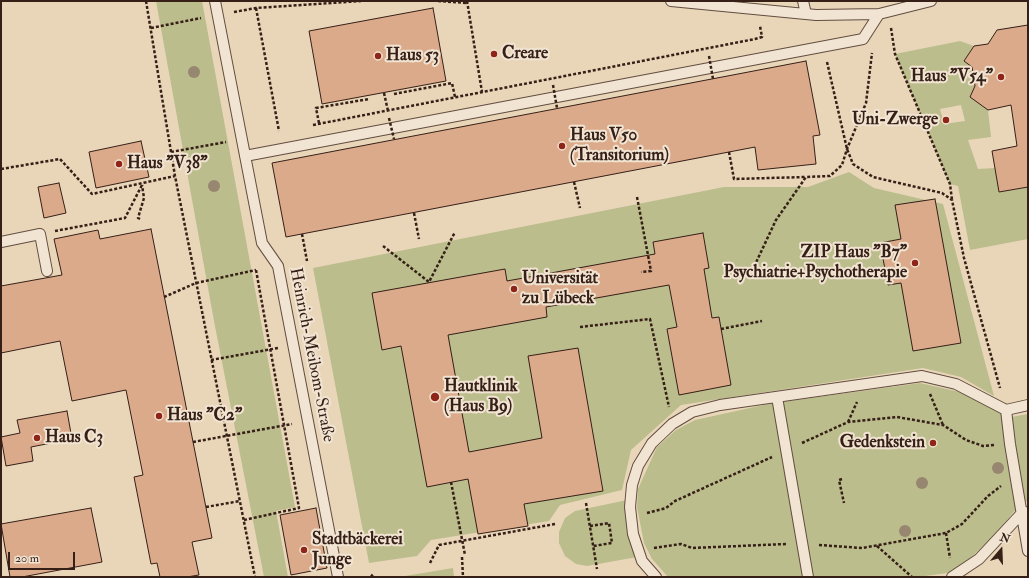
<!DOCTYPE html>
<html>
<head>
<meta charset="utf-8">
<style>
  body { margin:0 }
  #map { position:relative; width:1029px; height:578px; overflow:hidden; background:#e9d6b9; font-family:"IM FELL Double Pica",serif }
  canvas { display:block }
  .frame { position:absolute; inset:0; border:2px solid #351f17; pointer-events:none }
  .north { position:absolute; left:981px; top:530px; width:40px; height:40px; -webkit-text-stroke:3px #f1e4d2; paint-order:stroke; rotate:19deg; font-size:11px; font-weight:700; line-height:16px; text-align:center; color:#351f17 }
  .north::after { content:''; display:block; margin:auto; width:14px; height:18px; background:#351f17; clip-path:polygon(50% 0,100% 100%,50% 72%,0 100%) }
  .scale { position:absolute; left:8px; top:552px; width:67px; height:18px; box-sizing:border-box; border:2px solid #351f17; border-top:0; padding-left:5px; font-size:12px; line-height:14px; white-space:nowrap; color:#351f17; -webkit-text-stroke:3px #f1e4d2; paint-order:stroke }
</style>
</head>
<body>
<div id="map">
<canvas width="1029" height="578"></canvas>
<div class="frame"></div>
<div class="north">N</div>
<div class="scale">20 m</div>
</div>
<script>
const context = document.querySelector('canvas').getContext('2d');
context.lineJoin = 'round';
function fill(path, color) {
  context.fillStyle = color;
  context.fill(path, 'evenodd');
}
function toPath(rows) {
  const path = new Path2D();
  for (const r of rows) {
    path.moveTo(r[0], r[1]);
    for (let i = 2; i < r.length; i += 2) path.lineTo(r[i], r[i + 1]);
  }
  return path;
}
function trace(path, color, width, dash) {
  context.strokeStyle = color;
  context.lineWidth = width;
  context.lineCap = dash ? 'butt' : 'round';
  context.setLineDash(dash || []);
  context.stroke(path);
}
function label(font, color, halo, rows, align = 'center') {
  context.font = font + ' "IM FELL Double Pica",serif';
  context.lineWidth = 4;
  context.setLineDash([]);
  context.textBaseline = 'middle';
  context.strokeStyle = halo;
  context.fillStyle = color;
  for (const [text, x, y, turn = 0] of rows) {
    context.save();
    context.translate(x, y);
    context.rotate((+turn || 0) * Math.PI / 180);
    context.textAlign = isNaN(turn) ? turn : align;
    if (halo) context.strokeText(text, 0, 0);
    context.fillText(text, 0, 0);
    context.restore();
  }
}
fill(toPath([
  [156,1,202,1,295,507,276,511,288,577,264,577,214,321],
  [960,41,974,46,964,61,972,67,975,86,970,96,988,110,991,137,968,140,978,169,995,168,999,192,1028,187,1028,239,970,250,958,186,950,184,895,54],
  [961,105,965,121,944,124,940,109],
  [849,172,874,188,943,204,994,396,961,377,923,368,681,405,631,450,622,490,560,505,549,521,431,540,417,556,369,563,313,268,724,187,808,187],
  [920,383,960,392,1011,417,1028,414,1028,501,1022,502,992,538,955,572,918,577,668,577,652,559,644,543,637,507,638,489,657,447,676,430,695,420,768,404],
  [627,500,637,557,587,566,576,564,565,556,559,543,559,532,565,518,575,511],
  [453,568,454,577,399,577]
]), '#bbbd8c');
const building = toPath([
  [433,8,446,81,322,104,309,31,433,8],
  [1028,25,1028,187,999,192,992,151,1017,146,1011,105,988,110,970,97,975,86,972,67,964,61,974,46,988,44,997,30,1028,25],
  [806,61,820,135,813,136,816,164,758,170,755,147,286,237,272,163,806,61],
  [141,141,149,177,96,188,89,152,141,141],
  [59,183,66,213,44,218,38,187,59,183],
  [935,199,961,343,913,351,901,283,888,285,880,243,901,239,895,205,935,199],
  [151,229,212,538,192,542,199,575,187,577,160,577,157,563,151,564,134,477,143,475,126,390,72,401,60,341,1,353,1,286,62,275,54,239,98,230,100,239,151,229],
  [703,233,709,268,704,269,712,318,719,317,731,385,679,395,667,329,677,327,669,285,546,307,547,317,448,335,469,452,542,438,528,356,578,348,603,491,524,504,528,526,478,534,468,479,427,487,401,346,382,350,372,293,505,269,507,281,655,254,653,242,703,233],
  [67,411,72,439,31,447,33,461,6,466,1,437,20,433,17,420,67,411],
  [91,508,102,562,22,577,10,577,1,524,91,508],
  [316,508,327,568,291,575,280,515,316,508]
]);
fill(building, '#dbaa8a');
trace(building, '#351f17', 1);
const service = toPath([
  [215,1,262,243,278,266,338,577],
  [671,1,816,15,879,14,931,1],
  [803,1,806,14],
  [245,156,863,39,879,14],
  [1,242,40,234,47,271],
  [777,397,808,577],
  [1006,410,1010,444,1028,551],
  [656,577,642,561,633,534,630,507,632,485,638,466,652,443,672,424,692,412,720,405,922,376,956,384,1006,410,1028,405],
  [952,577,979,559,1021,514,1028,512]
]);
trace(service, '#624d40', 12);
trace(toPath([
  [146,1,175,176,255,577],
  [438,1,467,3],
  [467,1,482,92],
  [256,8,279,131],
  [234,12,256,8,361,1],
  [151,28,201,18],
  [891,28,895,54,950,184,952,200],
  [827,62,847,149,853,164,873,177,942,193,952,200,964,258,1000,388],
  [384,93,388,111],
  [394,94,452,83,455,97],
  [319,123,316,108,369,99],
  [313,125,755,39,762,37,760,26],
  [171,152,226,142],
  [729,152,734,179,805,177],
  [1,169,60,159,92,194,175,176],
  [574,182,580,208],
  [637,197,651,271,641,272],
  [414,213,419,239],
  [140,219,138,218,144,198,142,185],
  [55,231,125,218,142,185],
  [302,234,307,261],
  [383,246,429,282,455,232],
  [752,271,776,220,806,177,830,176,842,165,847,149,866,103,872,53],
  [164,297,196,283,256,270],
  [580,327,650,319,669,407],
  [721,329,762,321],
  [211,360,278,348],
  [930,394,943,425],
  [848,422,857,402],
  [193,442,292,424],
  [802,443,848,422,897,417,943,425,966,440,983,446,994,445],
  [842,479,839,480,844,503],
  [451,482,465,555],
  [586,503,597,569],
  [206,507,240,501],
  [647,513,666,508,675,501,772,457],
  [244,520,299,508,256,270],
  [590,526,609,523,612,543,593,546],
  [946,533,950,558],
  [819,545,862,548,946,533,962,524,988,496,1001,486],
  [877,546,912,577],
  [654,548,681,544,692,548,786,544],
  [462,557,463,577],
  [430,563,439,545,555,524],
  [371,577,373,574]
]), '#351f17', 2.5, [3, 2]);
trace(service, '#f1e4d2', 10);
trace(toPath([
  [709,56,713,79],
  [553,85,557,108],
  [389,118,394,139]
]), '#351f17', 2.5, [3, 2]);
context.fillStyle = '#988770';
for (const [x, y] of [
  [194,72],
  [214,186],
  [998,468],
  [922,483],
  [905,531]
]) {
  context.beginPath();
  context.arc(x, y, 6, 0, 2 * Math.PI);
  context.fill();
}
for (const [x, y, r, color] of [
  [494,54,4,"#8f2418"],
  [378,56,4,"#8f2418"],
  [1001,77,4,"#8f2418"],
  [946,120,4,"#8f2418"],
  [562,146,4,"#8f2418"],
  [119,164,4,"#8f2418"],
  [915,263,4,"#8f2418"],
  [514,289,4,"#8f2418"],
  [435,397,5,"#8f2418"],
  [159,416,4,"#8f2418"],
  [37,438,4,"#8f2418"],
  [933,443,4,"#8f2418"],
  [304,550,4,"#8f2418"]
]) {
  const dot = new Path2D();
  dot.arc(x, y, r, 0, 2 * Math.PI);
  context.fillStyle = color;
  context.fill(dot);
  trace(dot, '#f1e4d2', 1.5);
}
label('bold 17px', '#351f17', '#f1e4d2', [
  ["Creare",502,54],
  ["Haus 53",386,56],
  ["Haus \"V54\"",993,77,"right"],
  ["Uni-Zwerge",938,120,"right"],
  ["Haus V50",570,136],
  ["(Transitorium)",570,156],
  ["Haus \"V38\"",127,164],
  ["ZIP Haus \"B7\"",907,253,"right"],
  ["Psychiatrie+Psychotherapie",907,273,"right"],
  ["Universität",522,279],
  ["zu Lübeck",522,299],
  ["Hautklinik",444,387],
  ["(Haus B9)",444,407],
  ["Haus \"C2\"",167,416],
  ["Haus C3",45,438],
  ["Gedenkstein",925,443,"right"],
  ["Stadtbäckerei",312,540],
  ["Junge",312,560]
], 'left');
label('17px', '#351f17', '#f1e4d2', [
  ["Heinrich-Meibom-Straße",311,355,79]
]);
</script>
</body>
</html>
